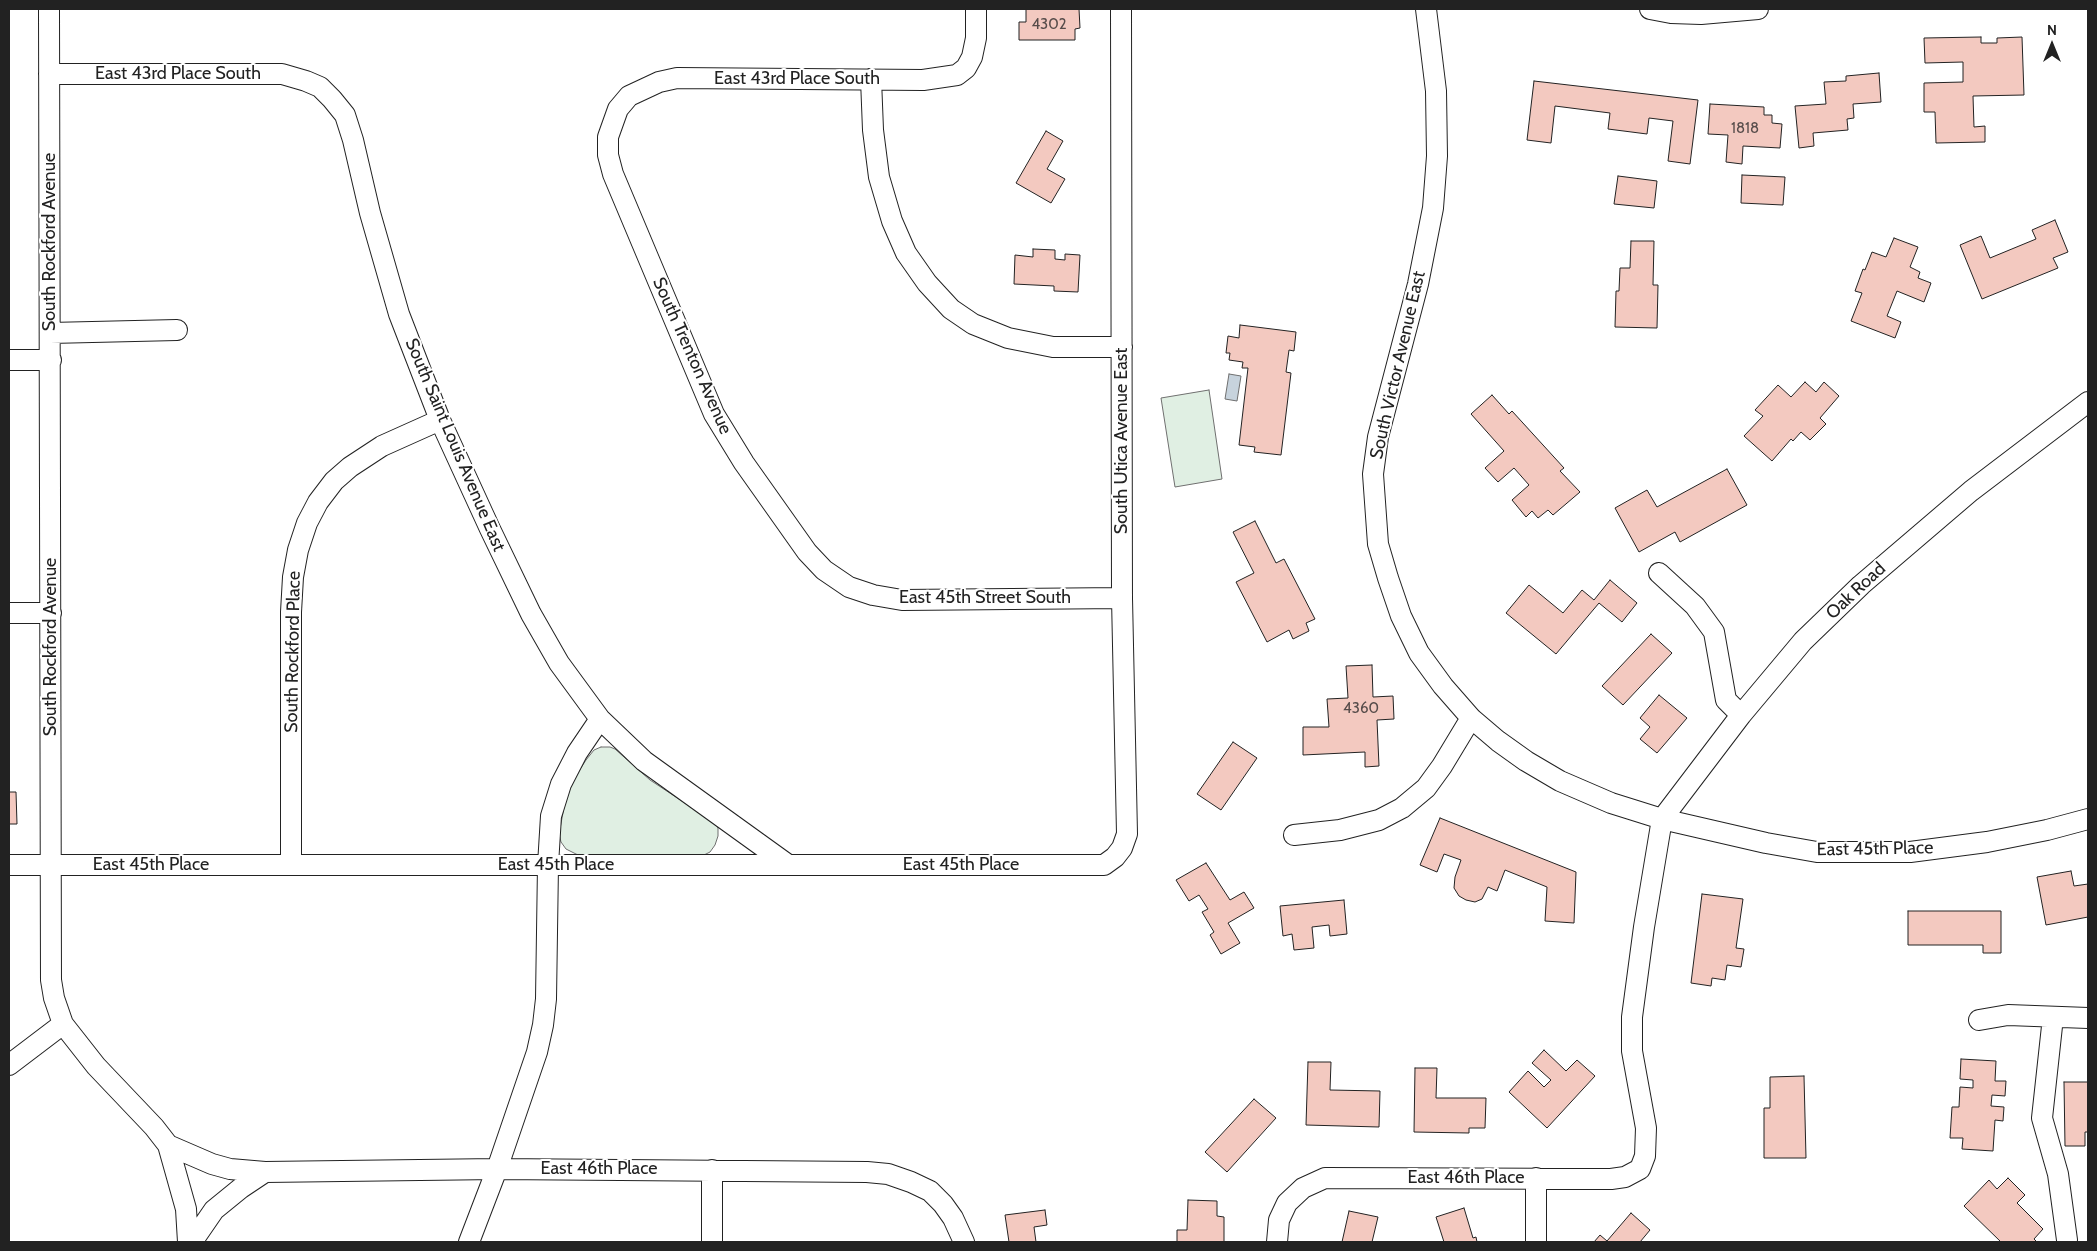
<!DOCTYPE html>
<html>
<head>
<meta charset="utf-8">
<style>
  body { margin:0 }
  #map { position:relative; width:2097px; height:1251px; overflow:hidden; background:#fff; font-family:Cabin,sans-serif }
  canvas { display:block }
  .frame { position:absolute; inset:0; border:10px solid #222; pointer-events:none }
  .north { position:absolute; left:2027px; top:20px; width:50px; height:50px; -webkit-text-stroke:4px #fff; paint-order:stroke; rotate:0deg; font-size:14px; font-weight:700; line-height:20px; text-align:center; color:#222 }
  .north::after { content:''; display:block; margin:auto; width:18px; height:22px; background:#222; clip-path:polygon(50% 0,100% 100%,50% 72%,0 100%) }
</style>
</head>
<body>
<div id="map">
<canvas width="2097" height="1251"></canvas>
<div class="frame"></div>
<div class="north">N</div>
</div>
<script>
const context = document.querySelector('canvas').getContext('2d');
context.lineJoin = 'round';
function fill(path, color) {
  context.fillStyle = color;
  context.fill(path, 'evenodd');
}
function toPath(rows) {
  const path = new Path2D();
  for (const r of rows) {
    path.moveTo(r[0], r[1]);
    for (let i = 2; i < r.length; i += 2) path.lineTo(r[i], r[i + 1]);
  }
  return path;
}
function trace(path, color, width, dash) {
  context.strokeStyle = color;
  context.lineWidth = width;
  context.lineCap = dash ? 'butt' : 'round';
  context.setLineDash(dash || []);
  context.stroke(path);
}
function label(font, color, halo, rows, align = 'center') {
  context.font = font + ' Cabin,sans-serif';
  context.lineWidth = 4;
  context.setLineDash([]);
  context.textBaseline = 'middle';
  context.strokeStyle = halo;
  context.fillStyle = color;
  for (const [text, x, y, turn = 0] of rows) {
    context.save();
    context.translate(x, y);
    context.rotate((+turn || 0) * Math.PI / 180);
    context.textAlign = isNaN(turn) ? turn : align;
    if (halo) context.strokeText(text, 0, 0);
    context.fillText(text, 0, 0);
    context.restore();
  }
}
const green = toPath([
  [1209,390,1222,479,1175,487,1161,398,1209,390],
  [601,747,610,747,615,749,650,780,714,822,718,828,718,836,715,845,710,852,704,855,578,855,566,849,561,842,559,834,565,802,573,780,586,760,594,750,601,747]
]);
fill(green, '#e0efe3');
trace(green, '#6f6f6f', 1);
const water = toPath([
  [1229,374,1241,376,1237,401,1225,399,1229,374]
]);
fill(water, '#c7d3dd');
trace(water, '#6f6f6f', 1);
const building = toPath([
  [1026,9,1079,9,1080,28,1075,29,1075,40,1019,40,1019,22,1026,22,1026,9],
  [1981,37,1981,43,1997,43,1997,38,2022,37,2024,95,1973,96,1974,127,1985,126,1985,142,1936,143,1935,112,1924,112,1924,83,1963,82,1963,62,1925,63,1924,38,1981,37],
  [1879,73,1881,102,1853,104,1854,118,1847,119,1848,130,1813,133,1814,146,1799,148,1795,106,1826,104,1824,82,1846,81,1846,76,1879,73],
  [1534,81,1698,100,1690,164,1668,161,1673,121,1649,118,1647,134,1608,129,1610,113,1555,106,1551,143,1527,140,1534,81],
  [1710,104,1764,107,1764,115,1772,115,1772,123,1782,124,1780,148,1743,146,1742,164,1726,162,1728,135,1708,134,1710,104],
  [1046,131,1063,141,1047,169,1065,179,1051,203,1016,183,1046,131],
  [1742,175,1785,177,1783,205,1741,203,1742,175],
  [1618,176,1657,181,1654,208,1614,204,1618,176],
  [2055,220,2068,252,2053,258,2058,268,1982,299,1960,245,1981,236,1990,258,2036,239,2032,230,2055,220],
  [1894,238,1918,247,1910,267,1920,272,1918,278,1931,283,1924,302,1897,291,1887,316,1901,322,1895,338,1851,321,1862,293,1855,291,1863,269,1865,270,1872,252,1886,257,1894,238],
  [1631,241,1654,241,1653,285,1658,285,1657,328,1615,327,1616,291,1619,291,1620,268,1630,268,1631,241],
  [1033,249,1055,250,1055,259,1065,260,1065,254,1080,255,1078,292,1054,291,1054,286,1014,284,1015,255,1033,257,1033,249],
  [1240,325,1296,332,1294,351,1289,350,1286,372,1291,373,1281,455,1254,452,1255,447,1239,445,1248,368,1242,368,1243,362,1229,360,1230,353,1226,353,1228,336,1239,338,1240,325],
  [1805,382,1816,392,1824,382,1839,396,1820,418,1826,424,1810,440,1801,432,1793,441,1791,439,1772,461,1744,436,1763,416,1755,410,1778,385,1791,397,1805,382],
  [1492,395,1509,414,1512,411,1564,468,1560,471,1580,492,1553,515,1548,510,1538,518,1532,511,1526,517,1512,500,1529,485,1514,468,1498,482,1485,468,1504,451,1471,414,1492,395],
  [1727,469,1747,505,1680,542,1675,532,1639,552,1615,508,1647,490,1657,507,1727,469],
  [1255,521,1276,563,1284,559,1315,619,1306,623,1309,631,1293,639,1289,630,1267,642,1236,582,1254,573,1233,532,1255,521],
  [1610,580,1637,603,1622,622,1599,603,1556,654,1506,613,1529,585,1563,613,1582,590,1594,600,1610,580],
  [1651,634,1672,653,1623,705,1602,686,1651,634],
  [1372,665,1373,697,1393,696,1394,719,1377,720,1379,766,1365,767,1365,752,1303,755,1303,727,1329,727,1327,699,1348,698,1346,666,1372,665],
  [1659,695,1687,718,1657,753,1640,739,1650,727,1640,718,1659,695],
  [1233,742,1257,758,1221,810,1197,794,1233,742],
  [9,792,16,792,17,824,9,824,9,792],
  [1440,818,1576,872,1574,923,1545,921,1547,887,1505,870,1497,891,1488,887,1482,899,1475,902,1466,900,1459,896,1454,888,1455,877,1461,860,1444,854,1437,872,1420,865,1440,818],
  [1206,863,1230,900,1244,892,1254,908,1228,923,1240,943,1221,954,1210,935,1214,932,1202,912,1208,909,1199,895,1189,901,1176,880,1206,863],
  [2071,871,2074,886,2088,884,2088,917,2046,925,2037,877,2071,871],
  [1702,894,1743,899,1736,948,1744,949,1741,967,1727,965,1725,980,1712,978,1711,986,1691,983,1702,894],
  [1344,900,1347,934,1330,936,1329,925,1312,927,1314,948,1294,950,1292,934,1283,936,1280,906,1344,900],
  [1908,911,2001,911,2001,953,1983,953,1983,945,1908,945,1908,911],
  [1544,1050,1566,1071,1577,1060,1595,1076,1547,1128,1509,1092,1528,1071,1544,1087,1551,1080,1532,1063,1544,1050],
  [1961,1059,1996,1061,1995,1081,2006,1081,2005,1096,1992,1095,1991,1106,2004,1107,2003,1121,1995,1120,1993,1151,1962,1149,1963,1138,1950,1138,1952,1107,1959,1107,1960,1087,1973,1088,1973,1080,1960,1079,1961,1059],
  [1308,1062,1331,1062,1330,1090,1380,1091,1379,1127,1306,1125,1308,1062],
  [1415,1068,1437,1068,1436,1098,1486,1098,1485,1128,1469,1128,1469,1133,1414,1132,1415,1068],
  [1804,1076,1806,1158,1764,1158,1764,1108,1770,1108,1770,1077,1804,1076],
  [2064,1082,2088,1082,2088,1132,2085,1132,2085,1146,2065,1146,2064,1082],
  [1254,1099,1276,1118,1227,1172,1205,1152,1254,1099],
  [2008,1178,2025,1195,2017,1203,2043,1229,2034,1239,2037,1242,2001,1242,1964,1206,1989,1180,1997,1189,2008,1178],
  [1188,1200,1217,1201,1217,1216,1224,1217,1224,1242,1177,1242,1177,1230,1187,1230,1188,1200],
  [1464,1208,1473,1238,1476,1237,1477,1242,1444,1242,1436,1217,1464,1208],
  [1045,1210,1047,1225,1034,1227,1036,1242,1009,1242,1005,1215,1045,1210],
  [1349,1211,1378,1217,1372,1242,1342,1242,1349,1211],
  [1631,1213,1650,1230,1640,1242,1594,1242,1600,1235,1607,1241,1631,1213]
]);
fill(building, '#f3c9c0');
trace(building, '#222', 1);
const minor = toPath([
  [49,9,51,980,54,998,63,1024,96,1066,154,1127,168,1145,186,1209,188,1242],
  [976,9,976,38,972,57,966,68,957,75,923,80,677,78,659,82,629,96,618,109,608,137,608,155,613,174,714,414,744,463,807,552,824,570,849,587,873,595,902,600,1122,598],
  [1426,9,1436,91,1437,156,1433,208,1418,284,1378,437,1373,474,1378,544,1388,578,1401,616,1419,653,1443,686,1471,718,1498,741,1526,761,1560,781,1611,803,1662,819,1766,843,1817,852,1910,852,1987,842,2047,830,2088,819],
  [1650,9,1671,13,1701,14,1758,9],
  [49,74,282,74,306,81,320,87,332,99,345,115,353,140,370,213,399,314,440,420,490,529,531,614,559,663,600,719,644,761,787,864],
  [871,79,873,130,879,177,892,221,906,253,927,283,951,309,973,324,1008,338,1053,347,1122,347],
  [50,333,177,330],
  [9,360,51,360],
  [1659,573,1695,606,1714,632,1726,700,1741,715],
  [9,613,51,613],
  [1294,835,1340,830,1379,820,1402,808,1426,788,1442,766,1471,718],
  [9,865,1104,865,1115,857,1122,848,1127,834,1122,598,1121,9],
  [291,865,291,612,293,577,298,550,307,523,318,502,334,481,350,467,382,446,440,420],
  [2053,1017,2042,1118,2058,1174,2067,1240],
  [1979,1020,2008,1015,2088,1018],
  [9,1065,63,1024],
  [168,1145,212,1164,230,1169,265,1172,497,1169,867,1172,888,1174,911,1182,930,1191,943,1204,953,1218,964,1242],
  [712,1170,712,1242],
  [192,1242,214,1210,241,1188,265,1172],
  [469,1242,497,1169,537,1052,543,1025,546,999,548,865,551,816,561,784,577,753,600,719],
  [1277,1242,1279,1220,1287,1203,1303,1188,1325,1178,1611,1179,1625,1177,1640,1169,1645,1156,1646,1128,1632,1051,1632,1017,1644,927,1662,819,1741,715,1803,641,1861,585,1971,491,2088,402],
  [1536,1242,1536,1178]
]);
trace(minor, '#222', 22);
trace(minor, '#fff', 20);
label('15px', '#564c4a', null, [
  ["4302",1049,25],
  ["1818",1745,129],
  ["4360",1361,709]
]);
label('18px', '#222', '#fff', [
  ["East 43rd Place South",178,74],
  ["East 43rd Place South",797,79],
  ["South Rockford Avenue",50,242,-90],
  ["South Trenton Avenue",692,356,66],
  ["South Victor Avenue East",1398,365,-77],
  ["South Utica Avenue East",1122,441,-90],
  ["South Saint Louis Avenue East",455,445,67],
  ["Oak Road",1856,591,-43],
  ["East 45th Street South",985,598],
  ["South Rockford Avenue",51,647,-90],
  ["South Rockford Place",293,652,-89],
  ["East 45th Place",1875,849,-1],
  ["East 45th Place",151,865],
  ["East 45th Place",556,865],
  ["East 45th Place",961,865],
  ["East 46th Place",599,1169],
  ["East 46th Place",1466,1178]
]);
</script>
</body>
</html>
